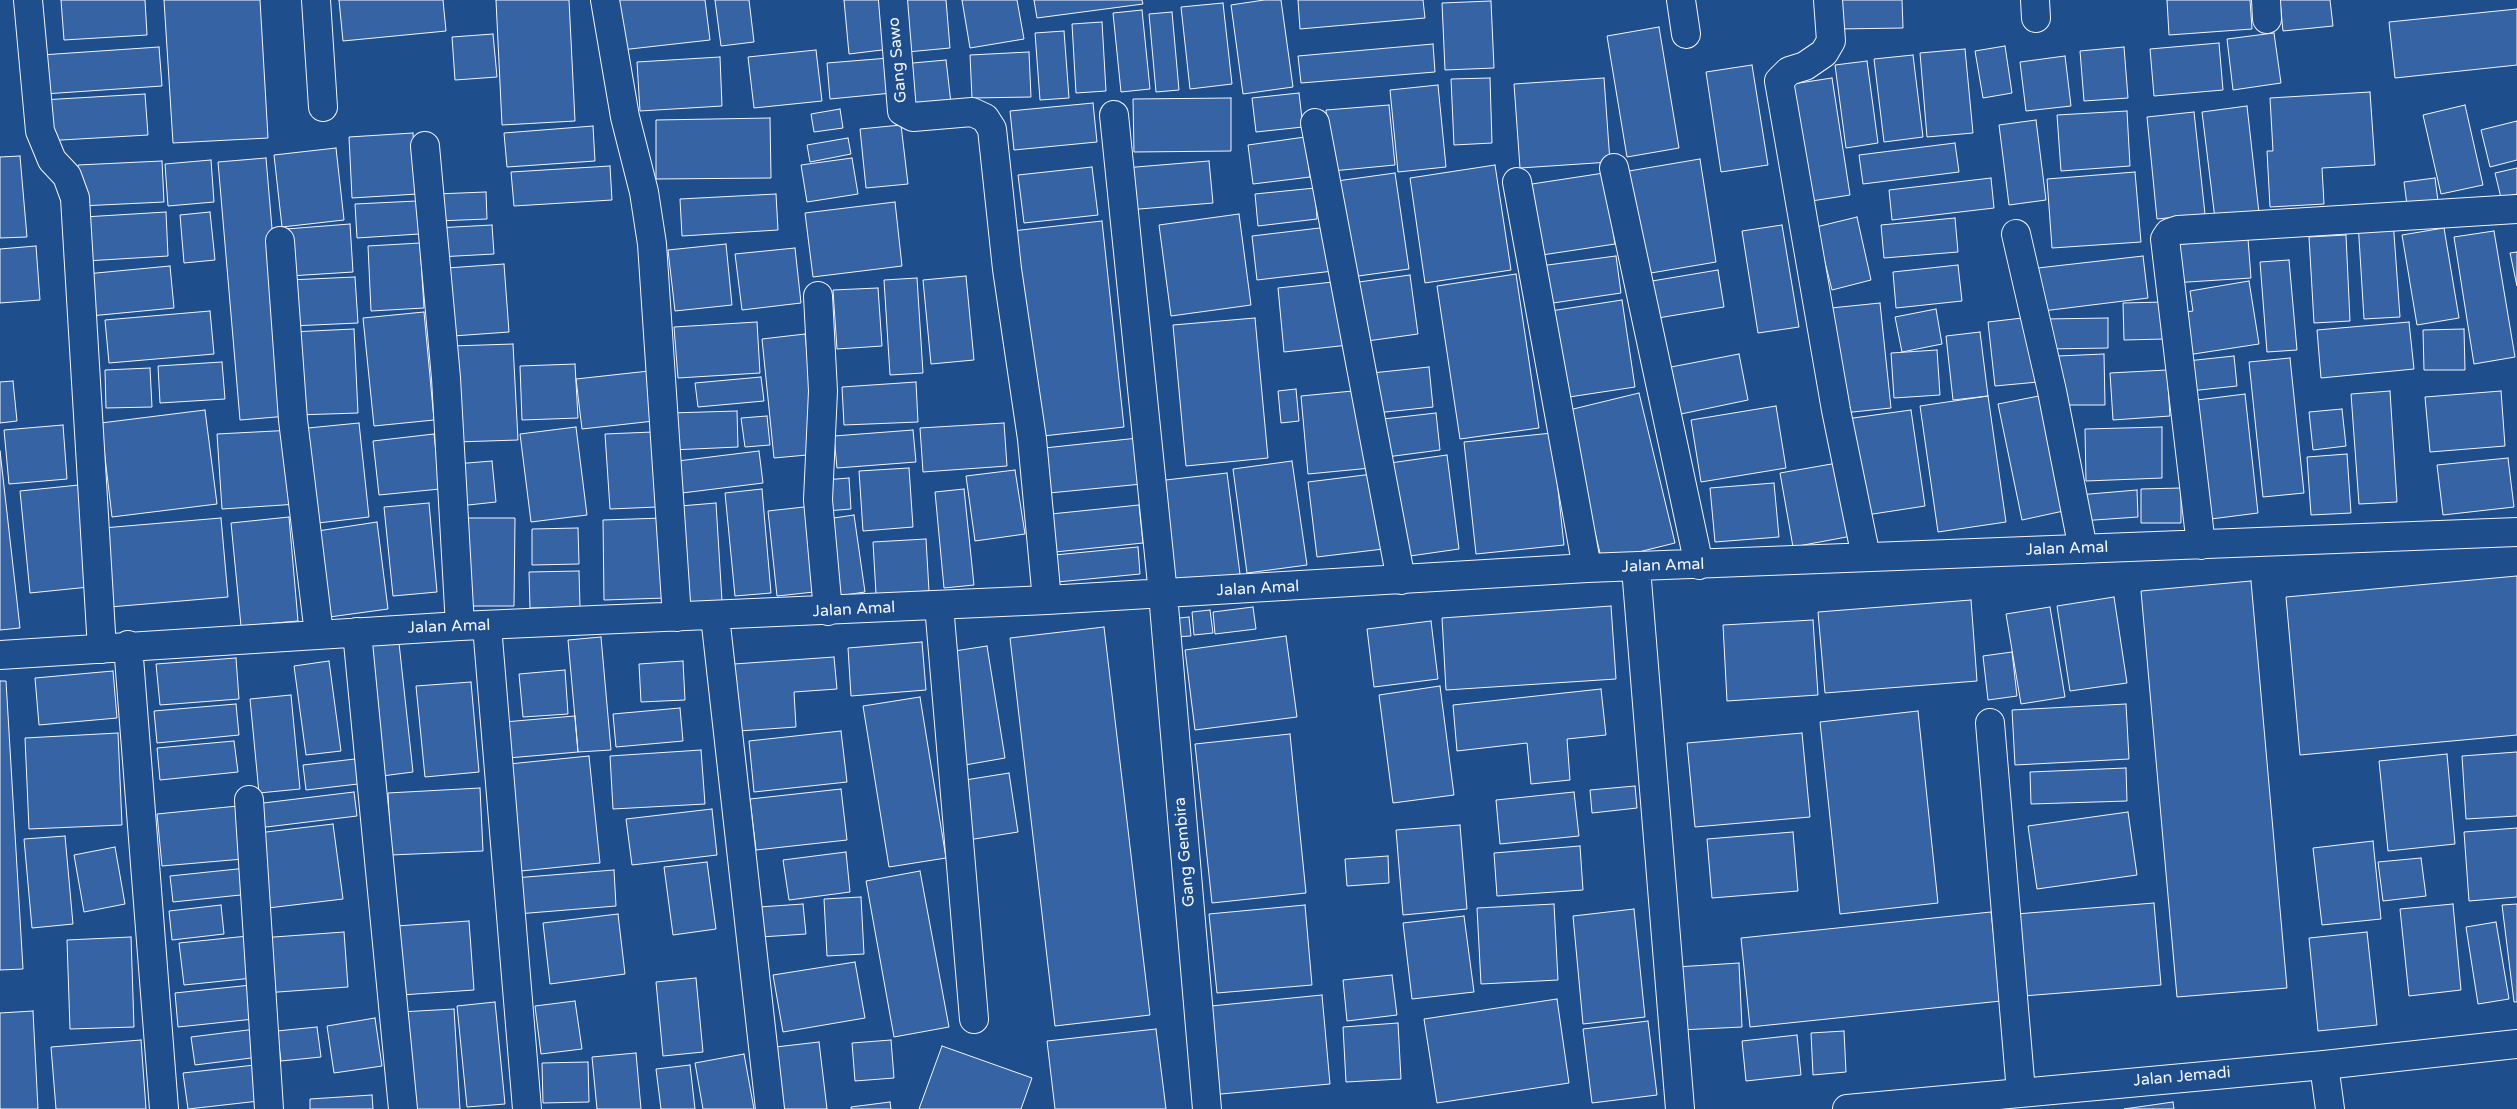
<!DOCTYPE html>
<html>
<head>
<meta charset="utf-8">
<style>
  body { margin:0 }
  canvas { display:block; background:#1f4e8c }
</style>
</head>
<body>
<canvas width="2517" height="1109"></canvas>
<script>
const context = document.querySelector('canvas').getContext('2d');
context.lineJoin = 'round';
function fill(path, color) {
  context.fillStyle = color;
  context.fill(path, 'evenodd');
}
function toPath(rows) {
  const path = new Path2D();
  for (const r of rows) {
    path.moveTo(r[0], r[1]);
    for (let i = 2; i < r.length; i += 2) path.lineTo(r[i], r[i + 1]);
  }
  return path;
}
function trace(path, color, width, dash) {
  context.strokeStyle = color;
  context.lineWidth = width;
  context.lineCap = dash ? 'butt' : 'round';
  context.setLineDash(dash || []);
  context.stroke(path);
}
function label(font, color, halo, rows, align = 'center') {
  context.font = font + ' "Varela Round",sans-serif';
  context.lineWidth = 4;
  context.setLineDash([]);
  context.textBaseline = 'middle';
  context.strokeStyle = halo;
  context.fillStyle = color;
  for (const [text, x, y, turn = 0] of rows) {
    context.save();
    context.translate(x, y);
    context.rotate((+turn || 0) * Math.PI / 180);
    context.textAlign = isNaN(turn) ? turn : align;
    if (halo) context.strokeText(text, 0, 0);
    context.fillText(text, 0, 0);
    context.restore();
  }
}
const building = toPath([
  [61,0,145,0,147,35,64,40,61,0],
  [164,0,260,0,268,138,173,143,164,0],
  [339,0,443,0,446,31,343,41,339,0],
  [496,0,569,0,575,121,502,125,496,0],
  [615,0,705,0,710,40,621,50,615,0],
  [715,0,749,0,754,42,721,46,715,0],
  [844,0,885,0,890,49,849,54,844,0],
  [902,0,946,0,950,48,907,52,902,0],
  [962,0,1017,0,1024,39,970,48,962,0],
  [1034,0,1142,0,1143,4,1037,18,1034,0],
  [1264,0,1281,0,1293,87,1243,94,1231,5,1264,0],
  [1298,0,1423,0,1425,18,1300,29,1298,0],
  [1837,0,1902,0,1903,28,1838,29,1837,0],
  [2167,0,2250,0,2252,29,2169,35,2167,0],
  [2280,0,2330,0,2333,26,2283,31,2280,0],
  [1491,1,1494,68,1445,70,1442,3,1491,1],
  [1223,3,1232,84,1190,89,1181,7,1223,3],
  [2517,9,2517,65,2395,78,2389,22,2517,9],
  [1142,10,1150,89,1121,92,1113,13,1142,10],
  [1172,12,1179,90,1156,92,1149,14,1172,12],
  [1102,22,1106,91,1076,93,1072,24,1102,22],
  [1659,27,1679,148,1627,157,1607,36,1659,27],
  [1064,31,1069,98,1040,100,1035,33,1064,31],
  [2274,33,2281,83,2233,90,2227,39,2274,33],
  [493,34,497,77,455,80,452,37,493,34],
  [2219,43,2223,90,2154,96,2150,49,2219,43],
  [1433,44,1435,72,1301,83,1298,56,1433,44],
  [2005,46,2012,93,1983,98,1975,51,2005,46],
  [159,47,162,86,44,94,41,55,159,47],
  [2124,47,2128,98,2084,101,2080,51,2124,47],
  [1965,49,1973,133,1927,137,1920,53,1965,49],
  [816,50,822,101,754,108,748,57,816,50],
  [1029,52,1031,97,972,98,970,55,1029,52],
  [1913,55,1923,137,1884,142,1874,59,1913,55],
  [2065,56,2071,106,2026,111,2020,62,2065,56],
  [720,57,722,106,640,111,637,62,720,57],
  [889,58,892,93,830,99,827,63,889,58],
  [946,60,951,103,906,107,902,64,946,60],
  [1867,61,1878,143,1846,148,1835,65,1867,61],
  [1752,65,1768,165,1721,172,1706,72,1752,65],
  [1490,78,1492,143,1454,145,1451,79,1490,78],
  [1604,78,1610,162,1520,168,1514,84,1604,78],
  [1832,78,1850,195,1805,202,1786,85,1832,78],
  [1438,85,1446,167,1398,172,1390,90,1438,85],
  [2370,92,2375,165,2322,168,2324,204,2270,207,2267,151,2273,151,2270,98,2370,92],
  [1299,93,1303,127,1256,132,1252,98,1299,93],
  [145,94,148,135,44,141,42,100,145,94],
  [1231,98,1231,151,1134,152,1133,99,1231,98],
  [1093,103,1097,142,1014,150,1010,111,1093,103],
  [1389,105,1395,165,1332,171,1326,110,1389,105],
  [2465,105,2483,185,2441,194,2423,115,2465,105],
  [2247,106,2259,213,2215,219,2202,112,2247,106],
  [840,109,843,128,814,132,811,114,840,109],
  [2127,111,2130,166,2061,171,2057,115,2127,111],
  [2194,112,2205,214,2157,219,2147,117,2194,112],
  [770,118,771,178,656,179,656,120,770,118],
  [2036,120,2046,200,2009,205,1999,125,2036,120],
  [2517,121,2517,160,2490,167,2481,130,2517,121],
  [901,125,908,184,866,188,860,129,901,125],
  [593,126,595,161,507,167,504,133,593,126],
  [413,133,417,194,352,198,349,137,413,133],
  [1305,137,1310,177,1253,184,1248,145,1305,137],
  [848,138,851,154,810,162,807,145,848,138],
  [1955,143,1959,172,1863,184,1859,155,1955,143],
  [336,148,344,220,282,227,274,155,336,148],
  [20,156,27,237,0,238,0,157,20,156],
  [266,158,288,416,240,420,218,162,266,158],
  [852,158,858,194,807,202,801,165,852,158],
  [1700,159,1716,262,1645,274,1629,171,1700,159],
  [211,160,214,202,168,206,165,164,211,160],
  [162,161,164,202,80,206,78,165,162,161],
  [1209,161,1213,203,1127,210,1124,168,1209,161],
  [1495,165,1511,270,1425,283,1410,178,1495,165],
  [610,166,612,200,514,206,511,172,610,166],
  [1092,167,1098,215,1024,223,1018,175,1092,167],
  [2517,168,2517,194,2501,198,2495,173,2517,168],
  [2135,172,2141,242,2052,248,2047,179,2135,172],
  [1395,173,1409,269,1351,277,1337,181,1395,173],
  [1604,173,1615,244,1542,255,1532,184,1604,173],
  [1991,178,1994,208,1892,220,1889,190,1991,178],
  [2435,178,2438,201,2407,205,2404,182,2435,178],
  [1315,188,1317,219,1258,226,1255,194,1315,188],
  [486,192,487,219,437,221,436,194,486,192],
  [776,194,778,230,682,236,680,199,776,194],
  [417,201,419,234,357,238,355,204,417,201],
  [895,202,902,266,813,277,805,213,895,202],
  [166,212,168,256,86,261,84,217,166,212],
  [210,212,215,260,184,263,180,215,210,212],
  [1239,214,1251,305,1171,316,1159,225,1239,214],
  [1857,217,1871,280,1832,290,1816,227,1857,217],
  [1955,218,1958,252,1884,258,1881,225,1955,218],
  [2393,220,2400,317,2364,319,2358,222,2393,220],
  [1102,221,1124,427,1034,437,1012,231,1102,221],
  [350,224,353,272,289,276,286,229,350,224],
  [492,225,494,254,438,257,436,228,492,225],
  [1782,225,1799,327,1758,333,1742,231,1782,225],
  [1328,227,1333,271,1257,280,1252,236,1328,227],
  [2444,228,2459,318,2417,325,2402,235,2444,228],
  [2494,231,2515,357,2474,364,2454,237,2494,231],
  [2346,235,2350,321,2314,323,2309,237,2346,235],
  [2248,239,2251,278,2172,283,2169,245,2248,239],
  [420,243,424,308,371,311,368,246,420,243],
  [726,244,732,305,675,311,668,250,726,244],
  [36,246,40,300,0,303,0,249,36,246],
  [795,248,801,303,742,310,735,254,795,248],
  [2517,252,2517,286,2510,253,2517,252],
  [1616,256,1621,293,1546,304,1540,266,1616,256],
  [2143,256,2148,298,2043,311,2038,268,2143,256],
  [2289,260,2297,350,2267,352,2260,262,2289,260],
  [504,264,509,332,453,336,447,268,504,264],
  [1958,265,1962,301,1896,308,1893,272,1958,265],
  [170,266,174,308,90,316,86,274,170,266],
  [1718,270,1724,307,1652,319,1646,282,1718,270],
  [1516,274,1539,428,1460,439,1437,286,1516,274],
  [1410,275,1418,334,1367,341,1359,282,1410,275],
  [966,276,974,360,931,364,923,280,966,276],
  [355,277,358,323,291,326,289,280,355,277],
  [917,278,923,373,890,375,884,280,917,278],
  [1342,281,1349,345,1284,352,1278,288,1342,281],
  [2249,281,2259,344,2187,355,2180,313,2193,311,2190,291,2249,281],
  [878,288,882,346,837,349,833,290,878,288],
  [1622,300,1635,387,1556,399,1544,312,1622,300],
  [2165,302,2165,339,2124,340,2123,303,2165,302],
  [1880,303,1891,408,1843,413,1831,308,1880,303],
  [1936,309,1942,344,1902,352,1895,317,1936,309],
  [210,311,214,354,109,363,105,320,210,311],
  [424,312,434,420,374,426,363,318,424,312],
  [2031,317,2038,382,1995,386,1988,322,2031,317],
  [1255,318,1268,458,1186,466,1173,325,1255,318],
  [2108,318,2108,348,2047,349,2046,319,2108,318],
  [757,322,760,373,678,378,674,327,757,322],
  [2409,322,2414,369,2321,378,2317,330,2409,322],
  [354,329,358,413,296,415,291,332,354,329],
  [2464,329,2465,370,2424,370,2423,330,2464,329],
  [1980,332,1988,396,1953,400,1946,336,1980,332],
  [805,334,818,454,774,458,762,339,805,334],
  [513,344,518,440,456,442,452,346,513,344],
  [1937,350,1940,395,1894,398,1891,353,1937,350],
  [1739,354,1748,400,1681,414,1671,367,1739,354],
  [2104,354,2105,405,2060,405,2058,356,2104,354],
  [2234,356,2237,386,2190,391,2187,361,2234,356],
  [2290,358,2304,493,2263,497,2249,362,2290,358],
  [222,362,225,399,160,403,158,366,222,362],
  [575,364,578,418,522,420,520,366,575,364],
  [1429,367,1433,407,1376,413,1372,373,1429,367],
  [150,368,152,407,106,408,105,370,150,368],
  [2167,370,2170,416,2113,420,2110,373,2167,370],
  [649,371,654,421,582,429,576,379,649,371],
  [761,377,764,401,698,407,695,383,761,377],
  [13,381,17,421,0,423,0,382,13,381],
  [916,382,918,422,844,425,842,387,916,382],
  [1296,389,1299,421,1281,423,1278,391,1296,389],
  [1363,390,1371,468,1308,474,1301,396,1363,390],
  [2390,391,2397,502,2359,504,2351,394,2390,391],
  [2501,391,2505,446,2430,452,2425,397,2501,391],
  [1639,393,1675,543,1602,561,1565,411,1639,393],
  [2245,394,2258,513,2203,520,2189,401,2245,394],
  [2044,395,2068,510,2022,520,1998,404,2044,395],
  [1988,396,2006,522,1938,532,1920,406,1988,396],
  [1776,406,1786,468,1701,482,1691,420,1776,406],
  [2342,409,2346,446,2313,450,2309,412,2342,409],
  [205,410,217,504,112,517,101,423,205,410],
  [1911,410,1925,506,1860,516,1846,419,1911,410],
  [737,411,738,447,671,450,670,413,737,411],
  [1436,413,1440,450,1379,458,1374,420,1436,413],
  [767,416,770,445,745,447,741,418,767,416],
  [359,423,369,517,318,523,308,428,359,423],
  [1004,423,1007,466,923,472,920,428,1004,423],
  [63,425,67,479,9,484,4,430,63,425],
  [576,427,587,515,531,522,520,434,576,427],
  [2162,427,2162,478,2086,481,2085,429,2162,427],
  [294,430,298,504,222,509,217,434,294,430],
  [913,430,916,462,837,468,834,436,913,430],
  [653,432,657,507,610,509,605,434,653,432],
  [1552,433,1564,545,1476,554,1464,442,1552,433],
  [434,434,440,489,379,495,373,441,434,434],
  [1138,438,1142,484,1039,494,1035,449,1138,438],
  [0,451,20,628,0,630,0,451],
  [759,451,763,483,682,493,678,461,759,451],
  [2347,454,2351,513,2311,515,2307,457,2347,454],
  [1447,455,1459,549,1403,557,1390,463,1447,455],
  [2508,458,2514,507,2443,515,2437,465,2508,458],
  [492,461,496,502,459,506,455,464,492,461],
  [1292,461,1307,565,1247,573,1233,469,1292,461],
  [1843,462,1857,535,1793,547,1780,473,1843,462],
  [909,468,913,527,863,531,859,471,909,468],
  [1015,470,1025,534,975,541,966,476,1015,470],
  [1227,473,1240,574,1169,583,1157,481,1227,473],
  [1373,474,1383,549,1317,557,1308,482,1373,474],
  [849,478,851,509,826,511,824,480,849,478],
  [1774,483,1779,537,1715,542,1710,488,1774,483],
  [79,485,89,587,30,593,20,491,79,485],
  [2181,488,2181,523,2141,523,2141,489,2181,488],
  [762,489,771,593,735,596,725,493,762,489],
  [964,489,974,585,944,588,935,492,964,489],
  [2137,490,2138,517,2080,521,2078,495,2137,490],
  [429,503,437,592,393,596,384,507,429,503],
  [716,503,722,601,687,604,680,506,716,503],
  [1139,505,1143,543,1055,552,1051,514,1139,505],
  [813,506,823,591,777,596,768,511,813,506],
  [854,515,865,592,831,597,820,520,854,515],
  [289,517,298,621,241,626,231,523,289,517],
  [221,518,228,597,110,607,103,528,221,518],
  [463,518,515,518,514,606,462,606,463,518],
  [663,518,665,598,604,600,603,520,663,518],
  [377,522,388,609,322,618,311,532,377,522],
  [578,528,579,564,532,565,532,529,578,528],
  [926,539,929,591,876,594,873,542,926,539],
  [1138,547,1140,574,1047,583,1044,556,1138,547],
  [579,571,580,607,530,608,529,572,579,571],
  [2517,576,2517,735,2300,755,2286,597,2517,576],
  [2251,581,2287,988,2177,997,2141,591,2251,581],
  [2114,597,2127,683,2070,691,2057,606,2114,597],
  [1971,600,1977,681,1825,693,1818,612,1971,600],
  [1611,606,1616,679,1446,690,1442,618,1611,606],
  [1253,607,1256,629,1215,634,1213,612,1253,607],
  [2050,607,2065,697,2021,704,2006,614,2050,607],
  [1210,610,1213,633,1194,635,1192,612,1210,610],
  [1189,617,1191,636,1172,637,1170,619,1189,617],
  [1813,620,1818,695,1727,701,1723,625,1813,620],
  [1431,621,1438,679,1374,687,1367,629,1431,621],
  [1104,627,1150,1015,1055,1026,1010,638,1104,627],
  [1286,636,1297,717,1195,730,1185,650,1286,636],
  [601,637,611,750,578,752,568,640,601,637],
  [922,642,926,690,851,696,848,648,922,642],
  [399,643,413,772,374,777,360,647,399,643],
  [987,646,1005,758,965,765,948,652,987,646],
  [2012,652,2017,696,1988,700,1983,656,2012,652],
  [834,657,837,689,794,692,796,727,739,731,734,664,834,657],
  [236,658,239,699,160,705,156,664,236,658],
  [329,661,341,751,306,755,294,666,329,661],
  [683,661,685,700,641,702,639,664,683,661],
  [565,670,568,714,523,717,519,674,565,670],
  [113,671,117,718,39,725,35,678,113,671],
  [0,681,6,681,23,969,0,970,0,681],
  [471,682,479,772,425,777,416,686,471,682],
  [1440,686,1454,795,1393,803,1379,695,1440,686],
  [1601,689,1606,735,1567,739,1570,780,1531,784,1527,743,1457,751,1453,705,1601,689],
  [291,695,300,789,259,793,250,699,291,695],
  [920,697,946,858,889,867,863,706,920,697],
  [236,704,239,735,157,743,154,711,236,704],
  [2126,704,2129,759,2015,765,2012,710,2126,704],
  [680,708,683,741,616,747,613,714,680,708],
  [1918,711,1938,903,1840,914,1820,722,1918,711],
  [575,716,578,752,508,758,504,722,575,716],
  [841,731,847,782,754,792,749,741,841,731],
  [118,733,122,825,29,829,25,738,118,733],
  [1802,733,1810,817,1695,827,1687,743,1802,733],
  [1290,734,1306,893,1212,903,1195,744,1290,734],
  [234,741,238,772,160,780,157,748,234,741],
  [701,750,705,804,613,809,610,756,701,750],
  [2517,752,2517,816,2466,819,2462,756,2517,752],
  [2447,754,2455,844,2388,851,2379,761,2447,754],
  [589,756,600,863,521,871,509,764,589,756],
  [355,759,358,784,306,790,303,765,355,759],
  [2126,768,2127,801,2031,804,2030,772,2126,768],
  [1009,773,1018,832,968,840,959,781,1009,773],
  [1635,786,1637,808,1592,813,1590,790,1635,786],
  [480,788,483,851,391,855,388,793,480,788],
  [841,789,847,840,756,850,750,799,841,789],
  [354,792,357,816,258,828,255,804,354,792],
  [1574,792,1579,836,1500,844,1496,800,1574,792],
  [238,806,243,859,162,866,157,814,238,806],
  [712,809,717,855,632,865,626,819,712,809],
  [2128,812,2137,875,2037,889,2028,826,2128,812],
  [333,824,343,899,268,908,258,833,333,824],
  [1460,825,1467,909,1403,915,1396,830,1460,825],
  [2517,828,2517,897,2469,901,2464,832,2517,828],
  [1793,832,1798,891,1712,898,1707,839,1793,832],
  [65,836,73,924,32,928,24,839,65,836],
  [2373,841,2381,919,2322,925,2313,848,2373,841],
  [1580,846,1583,890,1497,896,1494,853,1580,846],
  [115,847,125,904,84,912,74,855,115,847],
  [846,852,850,892,789,900,783,860,846,852],
  [1388,856,1389,883,1347,886,1345,859,1388,856],
  [2421,858,2426,896,2383,901,2378,862,2421,858],
  [707,862,716,929,673,935,664,867,707,862],
  [247,868,250,894,173,902,170,876,247,868],
  [614,870,616,906,517,914,514,878,614,870],
  [920,871,949,1027,894,1037,866,881,920,871],
  [861,897,864,954,827,956,824,899,861,897],
  [2154,903,2161,985,2023,996,2016,914,2154,903],
  [803,904,806,934,761,937,759,907,803,904],
  [1554,904,1558,980,1481,984,1477,908,1554,904],
  [2453,904,2461,990,2409,996,2400,909,2453,904],
  [2517,904,2517,1002,2514,1002,2502,905,2517,904],
  [221,905,224,934,172,940,169,911,221,905],
  [1305,905,1312,985,1217,993,1209,914,1305,905],
  [1634,909,1645,1017,1583,1024,1573,916,1634,909],
  [1991,912,2001,1001,1750,1027,1741,938,1991,912],
  [618,914,625,974,550,984,543,923,618,914],
  [1464,916,1474,992,1412,999,1403,923,1464,916],
  [469,921,474,990,401,995,396,926,469,921],
  [2496,922,2509,999,2478,1004,2466,927,2496,922],
  [344,932,348,987,264,993,260,938,344,932],
  [2367,932,2377,1025,2318,1031,2309,938,2367,932],
  [248,936,253,978,184,985,179,943,248,936],
  [131,937,134,1027,70,1029,67,940,131,937],
  [855,962,865,1018,783,1032,773,975,855,962],
  [1739,963,1742,1027,1680,1030,1676,967,1739,963],
  [1392,975,1397,1015,1347,1021,1343,980,1392,975],
  [696,978,703,1052,663,1056,656,982,696,978],
  [251,985,254,1019,178,1027,175,993,251,985],
  [1322,995,1330,1084,1210,1095,1201,1007,1322,995],
  [1557,999,1569,1083,1437,1103,1424,1019,1557,999],
  [575,1001,582,1049,541,1054,535,1006,575,1001],
  [495,1002,505,1104,467,1107,457,1006,495,1002],
  [454,1009,460,1109,406,1109,400,1012,454,1009],
  [33,1011,38,1109,0,1109,0,1013,33,1011],
  [375,1018,382,1066,334,1073,327,1026,375,1018],
  [1648,1021,1657,1095,1592,1103,1583,1029,1648,1021],
  [1398,1023,1401,1079,1346,1082,1343,1027,1398,1023],
  [317,1027,321,1057,281,1061,277,1031,317,1027],
  [256,1029,259,1057,195,1065,191,1037,256,1029],
  [1156,1029,1166,1109,1055,1109,1047,1041,1156,1029],
  [1844,1031,1846,1072,1813,1075,1811,1033,1844,1031],
  [1797,1035,1801,1075,1746,1081,1742,1041,1797,1035],
  [141,1040,146,1109,56,1109,51,1047,141,1040],
  [891,1040,894,1078,855,1081,852,1043,891,1040],
  [819,1042,827,1109,774,1109,767,1048,819,1042],
  [942,1046,1032,1078,1021,1109,919,1109,942,1046],
  [636,1053,641,1109,597,1109,592,1057,636,1053],
  [744,1054,754,1109,703,1109,695,1063,744,1054],
  [588,1062,589,1102,543,1103,542,1063,588,1062],
  [255,1065,259,1101,188,1109,183,1073,255,1065],
  [690,1065,695,1109,661,1109,656,1069,690,1065],
  [372,1095,373,1109,310,1109,310,1099,372,1095],
  [890,1102,891,1109,851,1109,851,1107,890,1102],
  [2173,1102,2174,1109,2124,1109,2173,1102]
]);
fill(building, '#3563a3');
trace(building, '#f2f6ff', 1);
const minor = toPath([
  [28,0,40,131,52,160,67,176,75,198,102,649],
  [316,0,323,107],
  [605,0,625,117,644,192,652,244,677,617],
  [893,0,902,111,913,117,972,112,985,118,992,129,1007,269,1032,439,1047,600],
  [1681,0,1686,34],
  [1828,0,1831,41,1824,53,1805,66,1789,71,1779,81,1836,410,1866,557],
  [2035,0,2036,18],
  [2266,0,2267,19],
  [1114,115,1163,594,1207,1109],
  [1315,123,1401,580],
  [425,146,446,378,460,626],
  [1614,168,1699,565],
  [1517,182,1587,568],
  [2016,234,2052,391,2083,549],
  [280,241,293,420,319,634],
  [818,296,823,391,818,500,828,611],
  [2201,545,2165,239,2169,233,2178,230,2517,209],
  [1636,568,1680,1109],
  [939,605,974,1019],
  [715,616,770,1109],
  [487,626,527,1109],
  [357,632,403,1109],
  [128,645,164,1109],
  [0,655,460,626,1047,600,1587,568,2517,532],
  [1990,723,2021,1092],
  [249,800,269,1109],
  [2324,1065,2330,1109]
]);
const tertiary = toPath([
  [1847,1109,2324,1065,2517,1044]
]);
trace(minor, '#f2f6ff', 30);
trace(tertiary, '#f2f6ff', 30);
trace(minor, '#1f4e8c', 28);
trace(tertiary, '#1f4e8c', 28);
label('16px', '#f2f6ff', '#1f4e8c', [
  ["Gang Sawo",898,60,-95],
  ["Jalan Amal",2067,549,-2],
  ["Jalan Amal",1663,566,-2],
  ["Jalan Amal",1258,589,-3],
  ["Jalan Amal",854,610,-3],
  ["Jalan Amal",449,627,-2],
  ["Gang Gembira",1185,852,-95],
  ["Jalan Jemadi",2182,1077,-5]
]);
</script>
</body>
</html>
